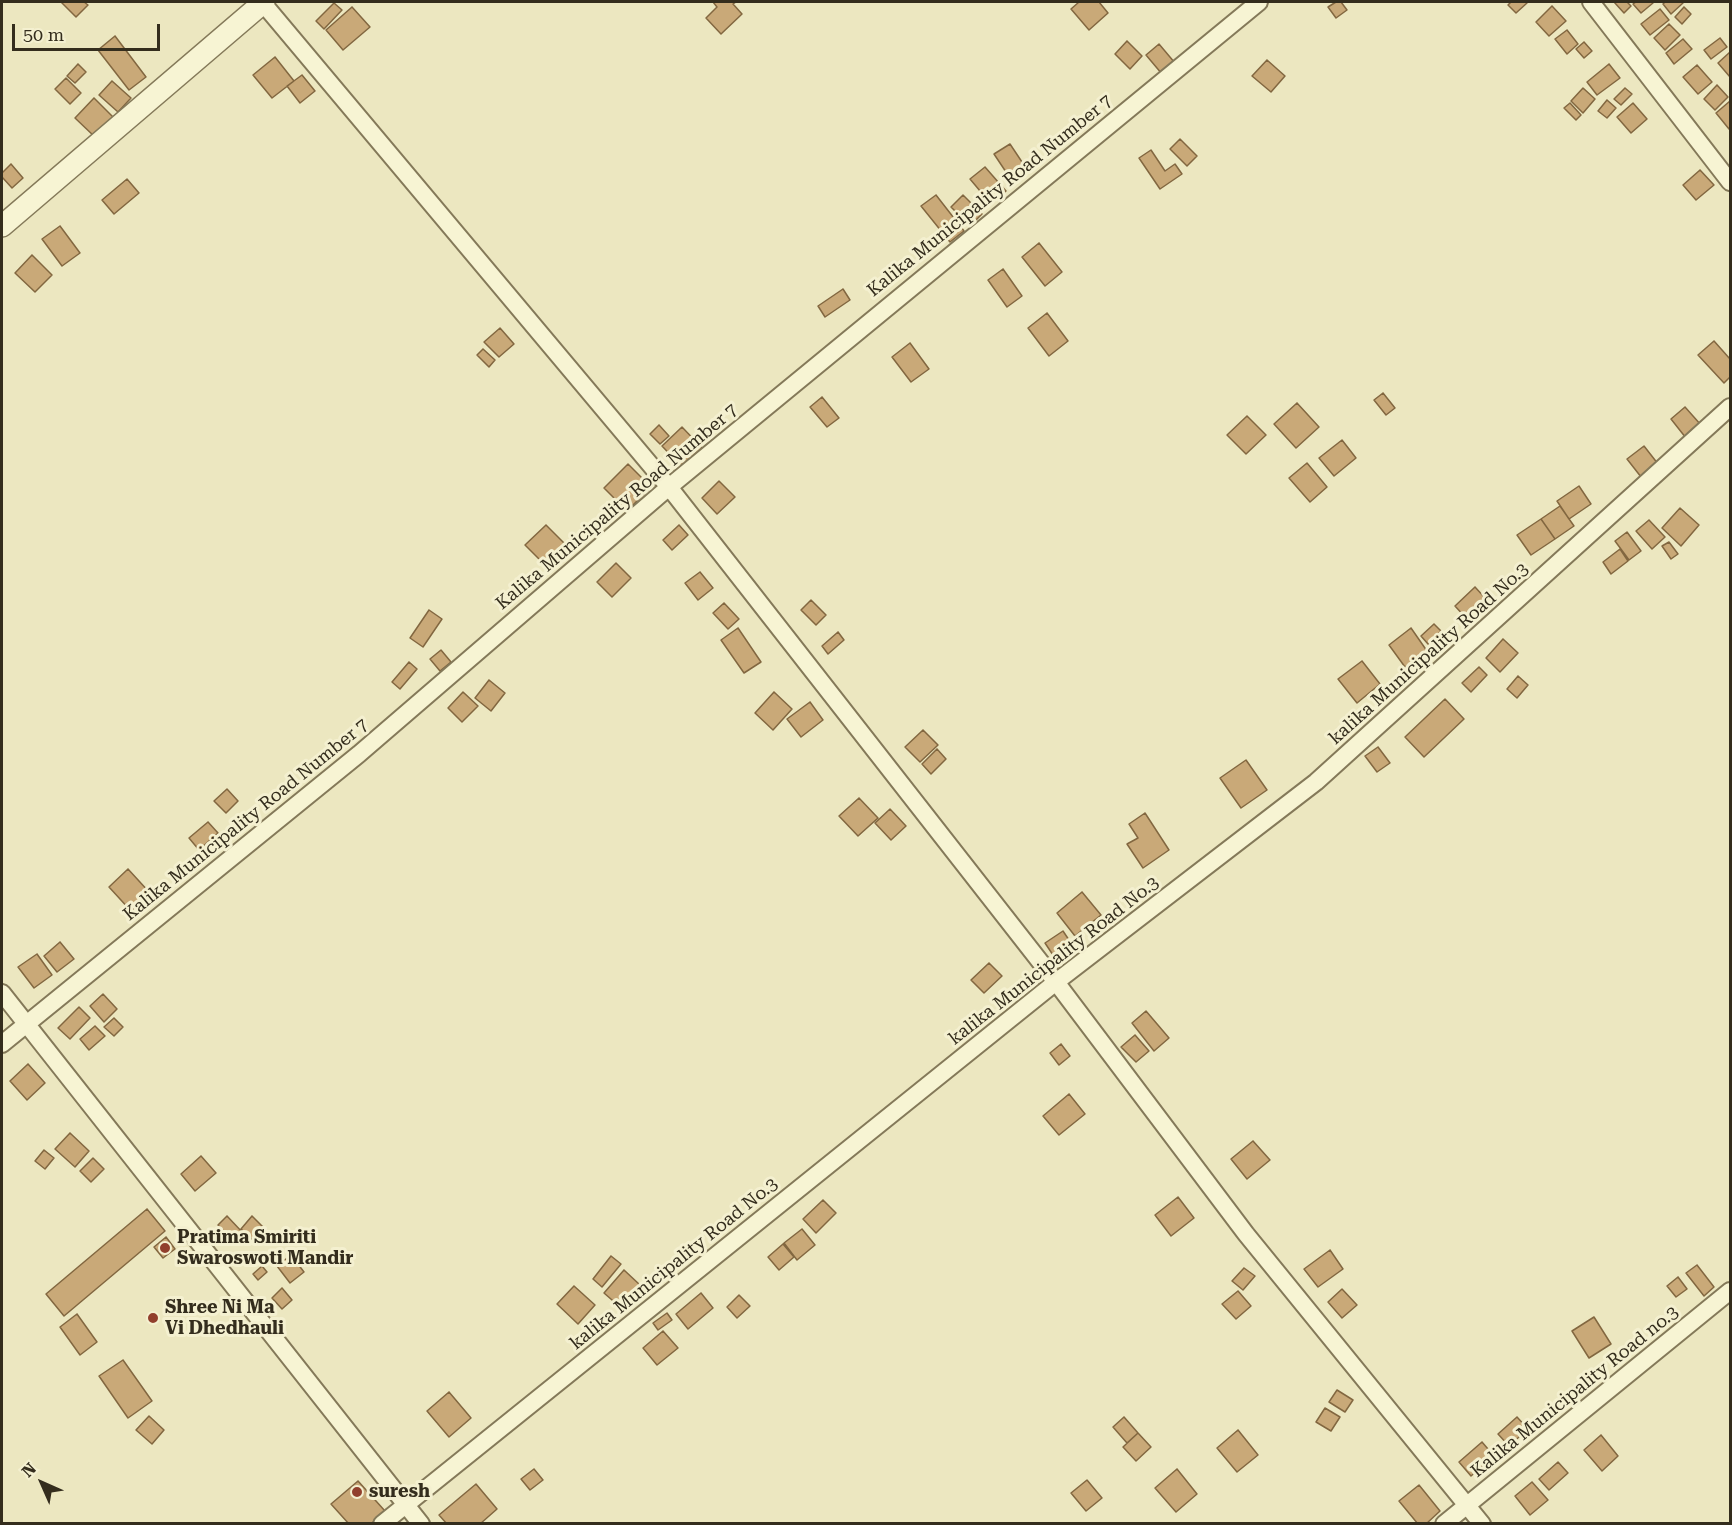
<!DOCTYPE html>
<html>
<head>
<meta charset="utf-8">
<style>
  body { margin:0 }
  #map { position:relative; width:1732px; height:1525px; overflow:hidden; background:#ece7c0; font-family:"Roboto Serif",serif }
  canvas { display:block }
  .frame { position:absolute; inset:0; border:3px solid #342d1d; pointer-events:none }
  .north { position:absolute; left:12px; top:1453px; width:60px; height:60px; -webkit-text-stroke:4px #f4f0d0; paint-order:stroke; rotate:315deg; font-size:16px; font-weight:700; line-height:24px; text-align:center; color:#342d1d }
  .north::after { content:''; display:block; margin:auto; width:21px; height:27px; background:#342d1d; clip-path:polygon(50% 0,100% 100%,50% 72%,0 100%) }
  .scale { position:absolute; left:12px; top:24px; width:148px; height:27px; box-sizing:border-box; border:3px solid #342d1d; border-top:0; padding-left:8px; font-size:18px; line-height:21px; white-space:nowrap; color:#342d1d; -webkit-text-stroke:4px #f4f0d0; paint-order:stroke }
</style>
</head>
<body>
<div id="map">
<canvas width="1732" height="1525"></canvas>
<div class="frame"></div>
<div class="north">N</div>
<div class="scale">50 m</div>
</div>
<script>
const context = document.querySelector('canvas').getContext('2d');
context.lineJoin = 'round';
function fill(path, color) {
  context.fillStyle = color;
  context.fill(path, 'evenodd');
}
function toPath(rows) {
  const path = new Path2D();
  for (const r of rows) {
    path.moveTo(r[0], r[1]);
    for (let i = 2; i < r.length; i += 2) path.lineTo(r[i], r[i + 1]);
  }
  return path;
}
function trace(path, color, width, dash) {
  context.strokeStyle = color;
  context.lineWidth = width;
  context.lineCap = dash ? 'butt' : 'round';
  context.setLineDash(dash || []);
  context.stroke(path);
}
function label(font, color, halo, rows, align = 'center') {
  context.font = font + ' "Roboto Serif",serif';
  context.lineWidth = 6;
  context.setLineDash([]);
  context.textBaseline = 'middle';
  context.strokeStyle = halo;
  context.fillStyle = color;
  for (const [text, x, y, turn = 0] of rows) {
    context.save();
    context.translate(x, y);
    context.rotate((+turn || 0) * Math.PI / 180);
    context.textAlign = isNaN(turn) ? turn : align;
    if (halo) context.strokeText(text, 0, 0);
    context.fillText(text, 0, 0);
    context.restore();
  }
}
const building = toPath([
  [61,2,84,2,88,5,76,17,61,2],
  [713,2,736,2,733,4,742,14,721,34,706,18,717,7,713,2],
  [1079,2,1099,2,1108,13,1089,30,1071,9,1079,2],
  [1336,2,1341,2,1347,10,1336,18,1328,7,1336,2],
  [1511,2,1525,2,1527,3,1516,13,1508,5,1511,2],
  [1614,2,1627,2,1631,6,1624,13,1614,2],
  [1636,2,1652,2,1653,3,1641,13,1633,4,1636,2],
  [1665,2,1681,2,1683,3,1671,14,1663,4,1665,2],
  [334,3,342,10,324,29,316,21,334,3],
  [1552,6,1566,21,1549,36,1536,22,1552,6],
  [352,7,370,27,343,50,326,30,352,7],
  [1684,7,1691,14,1682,24,1675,17,1684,7],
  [1660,9,1669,20,1650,35,1641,24,1660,9],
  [1669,24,1680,35,1665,50,1654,38,1669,24],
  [1567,30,1578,44,1567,54,1555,39,1567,30],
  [115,36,146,77,129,90,98,50,115,36],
  [1720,38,1727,47,1711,59,1704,50,1720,38],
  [1683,39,1692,49,1674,64,1666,53,1683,39],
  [1127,41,1142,56,1130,69,1115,54,1127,41],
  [1584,42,1592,51,1584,58,1576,49,1584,42],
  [1159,44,1175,63,1162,74,1146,55,1159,44],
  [1730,52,1730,77,1718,63,1730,52],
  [275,57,294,81,272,98,253,75,275,57],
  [1267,60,1285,76,1271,92,1252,76,1267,60],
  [78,64,86,72,75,83,67,76,78,64],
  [1609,64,1620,78,1597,95,1587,82,1609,64],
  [1697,65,1712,82,1698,94,1683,77,1697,65],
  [302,75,315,91,300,103,287,86,302,75],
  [66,78,81,93,70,104,55,89,66,78],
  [112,81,131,98,118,112,99,95,112,81],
  [1717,85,1728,97,1715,110,1704,99,1717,85],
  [1583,88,1595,99,1583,113,1571,101,1583,88],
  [1625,88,1632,94,1621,105,1614,99,1625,88],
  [94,98,115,119,96,138,75,118,94,98],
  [1607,100,1616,108,1607,118,1598,111,1607,100],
  [1730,101,1730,127,1729,129,1716,113,1730,101],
  [1570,103,1581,115,1576,120,1564,108,1570,103],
  [1633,103,1647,119,1631,133,1617,117,1633,103],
  [1180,139,1197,156,1187,166,1170,149,1180,139],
  [1010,144,1024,165,1008,175,994,154,1010,144],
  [1151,150,1165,171,1175,164,1182,174,1160,189,1139,158,1151,150],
  [11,164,23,178,12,188,2,177,2,173,11,164],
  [985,167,1006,191,991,204,970,179,985,167],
  [1700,170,1714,185,1696,200,1683,185,1700,170],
  [127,179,139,193,114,214,102,200,127,179],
  [936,195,964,231,950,242,921,206,936,195],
  [963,195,982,214,970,226,951,207,963,195],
  [60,226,80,253,62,266,42,239,60,226],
  [1039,243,1062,272,1045,286,1022,257,1039,243],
  [32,255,52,275,35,292,15,273,32,255],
  [1003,269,1022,296,1007,307,988,280,1003,269],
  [843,289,850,300,825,317,818,306,843,289],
  [1047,313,1068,341,1049,356,1028,328,1047,313],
  [500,328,514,344,499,357,484,342,500,328],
  [1714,341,1730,359,1730,377,1724,383,1698,355,1714,341],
  [910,343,929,369,911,382,892,357,910,343],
  [483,349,495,360,489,367,477,355,483,349],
  [1383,393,1395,408,1386,415,1374,400,1383,393],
  [822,397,839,418,827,427,810,407,822,397],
  [1297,403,1319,427,1296,448,1274,424,1297,403],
  [1685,407,1701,425,1686,438,1671,419,1685,407],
  [1247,416,1266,435,1246,454,1227,435,1247,416],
  [659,425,669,436,660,444,650,434,659,425],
  [682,427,702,448,682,467,662,446,682,427],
  [1342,440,1356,458,1334,476,1319,458,1342,440],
  [1644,446,1662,469,1645,482,1627,459,1644,446],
  [1307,463,1327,487,1310,502,1289,478,1307,463],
  [628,464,651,487,627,511,604,488,628,464],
  [719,481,735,497,717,514,702,498,719,481],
  [1579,486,1591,504,1569,519,1557,501,1579,486],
  [1560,506,1574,526,1555,539,1541,519,1560,506],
  [1680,508,1699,525,1681,546,1662,528,1680,508],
  [1541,519,1555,539,1531,555,1517,535,1541,519],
  [1649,520,1665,537,1652,549,1636,531,1649,520],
  [546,525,566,545,545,565,525,545,546,525],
  [679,525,688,535,672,550,663,540,679,525],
  [1627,532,1641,551,1629,560,1615,541,1627,532],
  [1669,542,1678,554,1671,559,1662,546,1669,542],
  [1620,549,1628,561,1611,574,1603,562,1620,549],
  [616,563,631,578,612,597,597,582,616,563],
  [700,572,713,588,698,600,685,583,700,572],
  [1475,587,1485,598,1465,617,1455,606,1475,587],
  [811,600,826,615,816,625,801,610,811,600],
  [724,603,739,619,728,629,713,613,724,603],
  [429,610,442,619,423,647,410,638,429,610],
  [1434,624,1441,631,1428,644,1421,636,1434,624],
  [738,628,761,662,744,673,721,640,738,628],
  [1411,628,1427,651,1405,667,1389,645,1411,628],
  [838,632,844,640,828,654,822,646,838,632],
  [1503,639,1518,653,1500,672,1486,658,1503,639],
  [441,650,451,662,440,671,430,659,441,650],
  [1362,661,1380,684,1357,703,1338,679,1362,661],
  [409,662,417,669,400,689,392,682,409,662],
  [1479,667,1487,675,1471,692,1462,683,1479,667],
  [1518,676,1528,685,1517,698,1507,689,1518,676],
  [489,680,505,693,491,711,475,698,489,680],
  [463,692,478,706,462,722,448,708,463,692],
  [774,692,792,709,773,730,755,713,774,692],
  [1445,699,1464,719,1424,757,1405,737,1445,699],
  [810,702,823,720,801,737,787,719,810,702],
  [923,730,938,745,920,762,905,747,923,730],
  [1378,747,1390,763,1377,772,1365,756,1378,747],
  [937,749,946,759,931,774,922,764,937,749],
  [1246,760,1267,790,1241,808,1220,778,1246,760],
  [227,789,238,801,226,813,214,801,227,789],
  [859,798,878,818,858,836,839,816,859,798],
  [890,809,906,826,891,840,875,823,890,809],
  [1145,813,1169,850,1143,868,1127,844,1138,838,1129,824,1145,813],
  [208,822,218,833,199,850,189,838,208,822],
  [128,869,150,893,131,911,109,887,128,869],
  [1082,892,1101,915,1075,936,1057,913,1082,892],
  [1063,931,1071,943,1053,955,1045,943,1063,931],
  [60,942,74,959,57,972,44,956,60,942],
  [37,954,52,975,34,988,18,967,37,954],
  [989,963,1002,976,984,993,971,980,989,963],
  [103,994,117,1009,104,1022,90,1006,103,994],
  [79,1007,90,1018,70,1039,58,1028,79,1007],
  [1146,1011,1169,1038,1154,1051,1132,1023,1146,1011],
  [114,1018,123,1027,114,1036,104,1027,114,1018],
  [95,1026,105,1036,89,1050,80,1039,95,1026],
  [1135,1035,1149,1051,1136,1062,1121,1047,1135,1035],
  [1061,1044,1070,1056,1059,1065,1050,1053,1061,1044],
  [28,1064,45,1083,27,1100,10,1081,28,1064],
  [1069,1094,1085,1114,1059,1135,1043,1116,1069,1094],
  [70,1133,89,1151,75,1167,55,1149,70,1133],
  [1253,1141,1270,1160,1247,1179,1231,1159,1253,1141],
  [44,1150,54,1158,45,1169,35,1161,44,1150],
  [201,1156,216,1173,195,1191,181,1174,201,1156],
  [93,1158,104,1169,91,1182,80,1171,93,1158],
  [1178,1197,1194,1218,1171,1236,1155,1215,1178,1197],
  [823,1200,836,1213,816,1233,803,1219,823,1200],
  [147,1209,165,1231,64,1316,46,1294,147,1209],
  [227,1216,244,1234,235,1243,218,1225,227,1216],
  [252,1216,266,1230,255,1242,241,1229,252,1216],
  [802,1229,815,1245,797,1260,784,1243,802,1229],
  [166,1237,175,1249,163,1258,154,1247,166,1237],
  [783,1244,794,1257,779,1270,768,1257,783,1244],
  [1330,1250,1343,1269,1318,1287,1304,1269,1330,1250],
  [291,1255,304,1272,290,1283,277,1266,291,1255],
  [611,1256,621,1264,602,1287,593,1279,611,1256],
  [1697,1265,1714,1287,1704,1296,1686,1273,1697,1265],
  [262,1266,267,1272,258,1280,253,1274,262,1266],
  [1244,1268,1255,1276,1243,1290,1232,1281,1244,1268],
  [624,1270,640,1285,620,1307,604,1293,624,1270],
  [1678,1277,1687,1289,1676,1297,1667,1286,1678,1277],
  [574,1286,595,1305,578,1324,557,1304,574,1286],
  [282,1288,292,1300,282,1309,272,1298,282,1288],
  [1342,1289,1357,1305,1342,1318,1328,1302,1342,1289],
  [1238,1291,1251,1306,1236,1319,1222,1304,1238,1291],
  [701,1293,713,1308,688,1329,676,1314,701,1293],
  [739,1295,750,1306,737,1318,727,1307,739,1295],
  [667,1313,672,1320,658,1330,653,1323,667,1313],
  [77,1314,97,1342,80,1355,60,1327,77,1314],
  [1594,1317,1611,1344,1589,1358,1572,1331,1594,1317],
  [663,1331,678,1348,657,1365,643,1348,663,1331],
  [123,1360,152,1401,128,1418,99,1376,123,1360],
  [1337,1390,1353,1400,1345,1412,1329,1402,1337,1390],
  [449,1392,471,1418,449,1437,427,1411,449,1392],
  [1325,1408,1340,1417,1331,1431,1316,1422,1325,1408],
  [149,1416,164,1430,152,1444,136,1430,149,1416],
  [1124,1417,1138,1433,1127,1443,1113,1427,1124,1417],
  [1517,1417,1528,1429,1509,1446,1498,1434,1517,1417],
  [1238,1430,1258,1455,1237,1472,1217,1448,1238,1430],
  [1138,1433,1151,1447,1136,1461,1123,1447,1138,1433],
  [1601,1435,1618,1456,1602,1471,1584,1450,1601,1435],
  [1482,1442,1494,1456,1471,1476,1459,1462,1482,1442],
  [1558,1462,1568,1473,1549,1490,1539,1479,1558,1462],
  [534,1469,543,1480,530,1490,521,1479,534,1469],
  [1177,1469,1197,1494,1176,1512,1155,1488,1177,1469],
  [1087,1480,1102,1498,1086,1511,1071,1493,1087,1480],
  [358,1481,385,1511,371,1524,349,1524,331,1504,358,1481],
  [1532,1482,1548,1500,1530,1515,1515,1496,1532,1482],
  [476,1484,497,1509,480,1524,447,1524,439,1515,476,1484],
  [1419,1485,1440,1511,1426,1524,1418,1524,1399,1501,1419,1485]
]);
fill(building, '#c9a978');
trace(building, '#826740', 1.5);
const minor = toPath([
  [262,2,669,487,1056,982,1246,1234,1482,1524],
  [1591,2,1730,182],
  [2,993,421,1524],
  [2,1044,359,754,669,487,1259,2],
  [382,1524,1056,982,1316,782,1730,407],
  [1444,1524,1730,1291]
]);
const tertiary = toPath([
  [2,226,264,2]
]);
trace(minor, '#847959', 20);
trace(tertiary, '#847959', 24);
trace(minor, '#f7f4d3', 16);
trace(tertiary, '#f7f4d3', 21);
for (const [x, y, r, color] of [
  [165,1248,6,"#913f2c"],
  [153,1318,6,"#913f2c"],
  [357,1492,6,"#913f2c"]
]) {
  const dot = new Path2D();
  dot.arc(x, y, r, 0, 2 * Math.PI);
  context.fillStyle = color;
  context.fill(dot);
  trace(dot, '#f4f0d0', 2);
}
label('18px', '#342d1d', '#f4f0d0', [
  ["Kalika Municipality Road Number 7",990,196,-39],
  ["Kalika Municipality Road Number 7",617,507,-40],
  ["kalika Municipality Road No.3",1429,654,-42],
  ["Kalika Municipality Road Number 7",246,820,-39],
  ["kalika Municipality Road No.3",1054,961,-38],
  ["kalika Municipality Road No.3",674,1264,-39],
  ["Kalika Municipality Road no.3",1575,1392,-39]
]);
label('bold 18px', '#342d1d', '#f4f0d0', [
  ["Pratima Smiriti",177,1238],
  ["Swaroswoti Mandir",177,1259],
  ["Shree Ni Ma",165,1308],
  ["Vi Dhedhauli",165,1329],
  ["suresh",369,1492]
], 'left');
</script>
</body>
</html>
